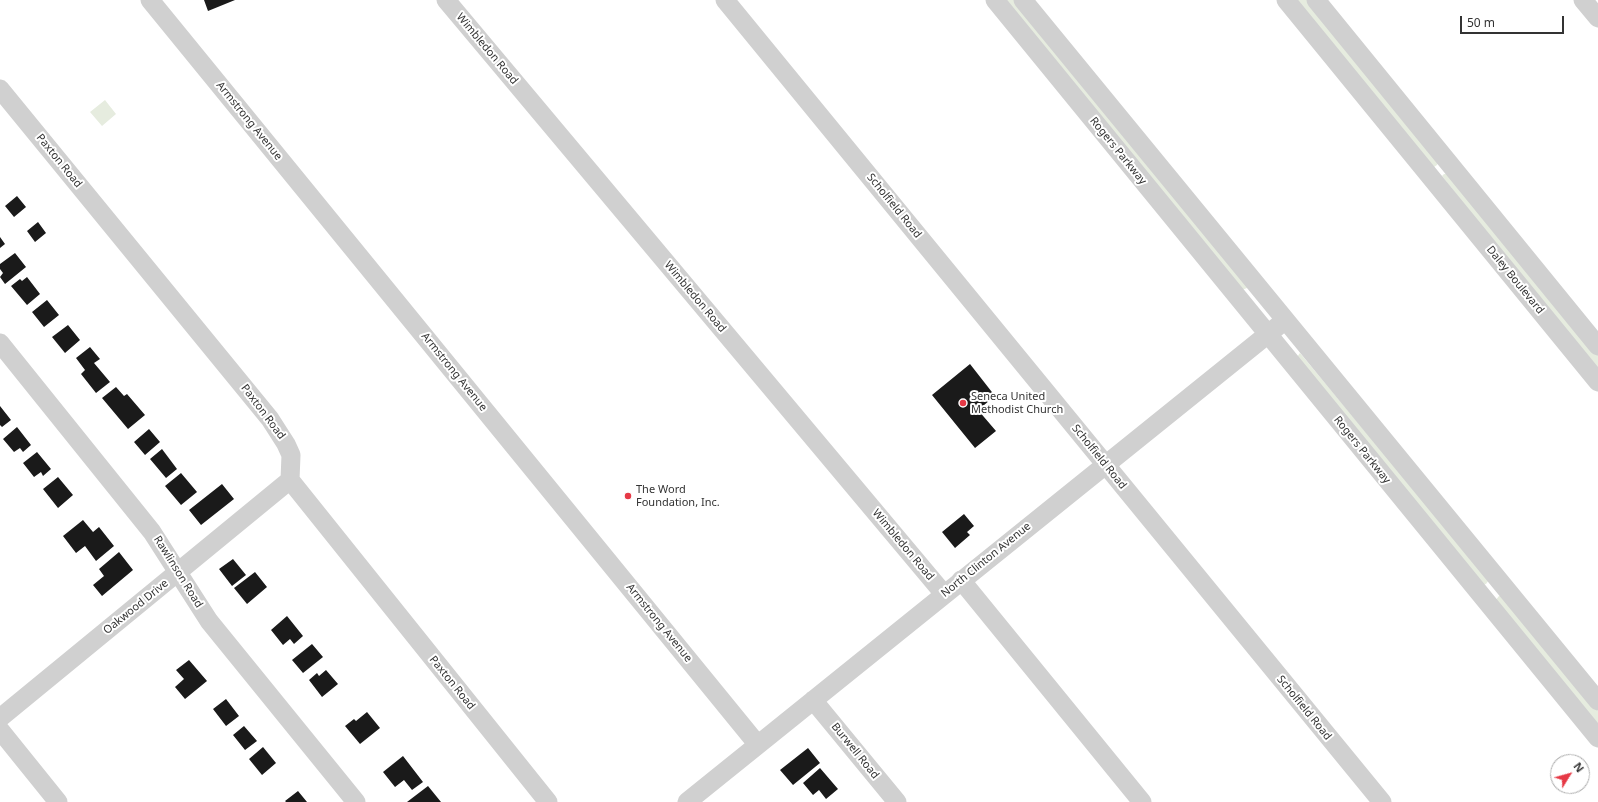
<!DOCTYPE html>
<html>
<head>
<meta charset="utf-8">
<style>
  body { margin:0 }
  #map { position:relative; width:1598px; height:802px; overflow:hidden; background:#fff; font-family:"Noto Sans",sans-serif }
  canvas { display:block }
  .north { position:absolute; left:1550px; top:754px; width:40px; height:40px; box-sizing:border-box; background:#fff; border:1px solid #adadad; border-radius:50%; rotate:53deg; font-size:11px; font-weight:700; line-height:16px; text-align:center; color:#333 }
  .north::after { content:''; display:block; margin:auto; width:14px; height:18px; background:#e63946; clip-path:polygon(50% 0,100% 100%,50% 72%,0 100%) }
  .scale { position:absolute; left:1460px; top:16px; width:104px; height:18px; box-sizing:border-box; border:2px solid #333; border-top:0; padding-left:5px; font-size:12px; line-height:14px; white-space:nowrap; color:#333; -webkit-text-stroke:3px #fff; paint-order:stroke }
</style>
</head>
<body>
<div id="map">
<canvas width="1598" height="802"></canvas>
<div class="north">N</div>
<div class="scale">50 m</div>
</div>
<script>
const context = document.querySelector('canvas').getContext('2d');
context.lineJoin = 'round';
function fill(path, color) {
  context.fillStyle = color;
  context.fill(path, 'evenodd');
}
function toPath(rows) {
  const path = new Path2D();
  for (const r of rows) {
    path.moveTo(r[0], r[1]);
    for (let i = 2; i < r.length; i += 2) path.lineTo(r[i], r[i + 1]);
  }
  return path;
}
function trace(path, color, width, dash) {
  context.strokeStyle = color;
  context.lineWidth = width;
  context.lineCap = dash ? 'butt' : 'round';
  context.setLineDash(dash || []);
  context.stroke(path);
}
function label(font, color, halo, rows, align = 'center') {
  context.font = font + ' "Noto Sans",sans-serif';
  context.lineWidth = 4;
  context.setLineDash([]);
  context.textBaseline = 'middle';
  context.strokeStyle = halo;
  context.fillStyle = color;
  for (const [text, x, y, turn = 0] of rows) {
    context.save();
    context.translate(x, y);
    context.rotate((+turn || 0) * Math.PI / 180);
    context.textAlign = isNaN(turn) ? turn : align;
    if (halo) context.strokeText(text, 0, 0);
    context.fillText(text, 0, 0);
    context.restore();
  }
}
fill(toPath([
  [1002,0,1016,0,1248,286,1247,288,1242,290],
  [1293,0,1308,0,1438,162,1437,165,1434,167],
  [105,100,116,114,102,126,90,112],
  [1444,174,1447,174,1598,355,1598,373,1442,176],
  [1300,353,1489,580,1486,584,1483,585,1297,357],
  [1499,596,1504,596,1598,711,1598,728,1495,601]
]), '#e6ecdf');
fill(toPath([
  [204,0,235,0,208,11],
  [17,196,26,207,14,217,5,206],
  [38,222,46,233,35,242,27,231],
  [0,237,5,244,0,248],
  [15,253,26,267,5,284,0,277,3,273,0,269,0,264],
  [27,277,40,294,27,305,11,286,20,279,22,281],
  [47,300,59,315,44,327,32,312],
  [68,325,80,340,65,353,52,337],
  [90,347,100,359,94,363,110,382,96,393,81,374,85,370,76,358],
  [970,364,995,396,978,410,996,431,975,448,932,395],
  [116,387,124,396,127,394,145,415,128,429,102,398],
  [0,406,11,420,2,427,0,425],
  [17,427,31,445,23,452,20,448,14,452,3,439],
  [149,429,160,442,145,455,134,442],
  [162,449,177,469,166,478,150,459],
  [37,452,51,469,43,476,41,472,34,477,23,463],
  [181,473,197,492,181,505,165,486],
  [58,477,73,495,58,508,43,489],
  [222,484,234,499,201,525,189,510],
  [964,514,974,526,967,532,970,535,955,548,942,532],
  [83,520,93,532,99,527,114,546,96,561,85,546,76,553,63,536],
  [119,552,133,570,102,596,93,585,104,576,99,569],
  [233,559,246,575,232,586,219,569],
  [255,572,267,587,247,604,234,588],
  [287,616,303,636,294,644,290,639,283,645,271,630],
  [312,644,323,657,303,673,292,660],
  [189,660,207,681,185,699,175,687,184,679,176,670],
  [326,670,338,684,322,697,309,680,317,673,319,676],
  [226,699,239,716,226,726,213,709],
  [367,712,380,728,360,744,345,726,354,719,356,721],
  [244,726,257,741,245,750,233,735],
  [263,747,276,763,262,775,249,759],
  [808,748,820,763,793,785,780,770],
  [403,756,423,782,412,790,404,780,395,787,383,772],
  [820,768,838,789,826,799,819,790,813,795,803,783],
  [428,786,441,802,407,802],
  [298,791,307,802,286,802,285,801]
]), '#1a1a1a');
trace(toPath([
  [150,0,758,745],
  [446,0,944,594],
  [725,0,1382,802],
  [995,0,1598,738],
  [1023,0,1598,701],
  [1286,0,1598,382],
  [1316,0,1598,346],
  [1583,0,1598,18],
  [0,89,270,419,286,444,291,455,290,480,548,802],
  [0,343,152,532,209,621,356,802],
  [961,580,1142,802],
  [813,700,897,802],
  [0,718,290,480],
  [0,730,58,802],
  [687,802,1278,326]
]), '#d0d0d0', 19);
for (const [x, y, r, color] of [
  [963,403,4,"#e63946"],
  [628,496,4,"#e63946"]
]) {
  const dot = new Path2D();
  dot.arc(x, y, r, 0, 2 * Math.PI);
  context.fillStyle = color;
  context.fill(dot);
  trace(dot, '#fff', 1.5);
}
label('11px', '#333', '#fff', [
  ["Wimbledon Road",487,49,50],
  ["Armstrong Avenue",249,121,51],
  ["Rogers Parkway",1118,151,51],
  ["Paxton Road",59,161,51],
  ["Scholfield Road",894,206,51],
  ["Daley Boulevard",1515,280,51],
  ["Wimbledon Road",695,297,50],
  ["Armstrong Avenue",454,372,51],
  ["Paxton Road",263,412,53],
  ["Rogers Parkway",1362,450,51],
  ["Scholfield Road",1099,457,51],
  ["Wimbledon Road",903,545,50],
  ["North Clinton Avenue",986,560,-39],
  ["Rawlinson Road",178,572,58],
  ["Oakwood Drive",136,607,-39],
  ["Armstrong Avenue",659,623,51],
  ["Paxton Road",452,683,51],
  ["Scholfield Road",1304,708,51],
  ["Burwell Road",855,751,51]
]);
label('11px', '#333', '#fff', [
  ["Seneca United",971,397],
  ["Methodist Church",971,410],
  ["The Word",636,490],
  ["Foundation, Inc.",636,503]
], 'left');
</script>
</body>
</html>
